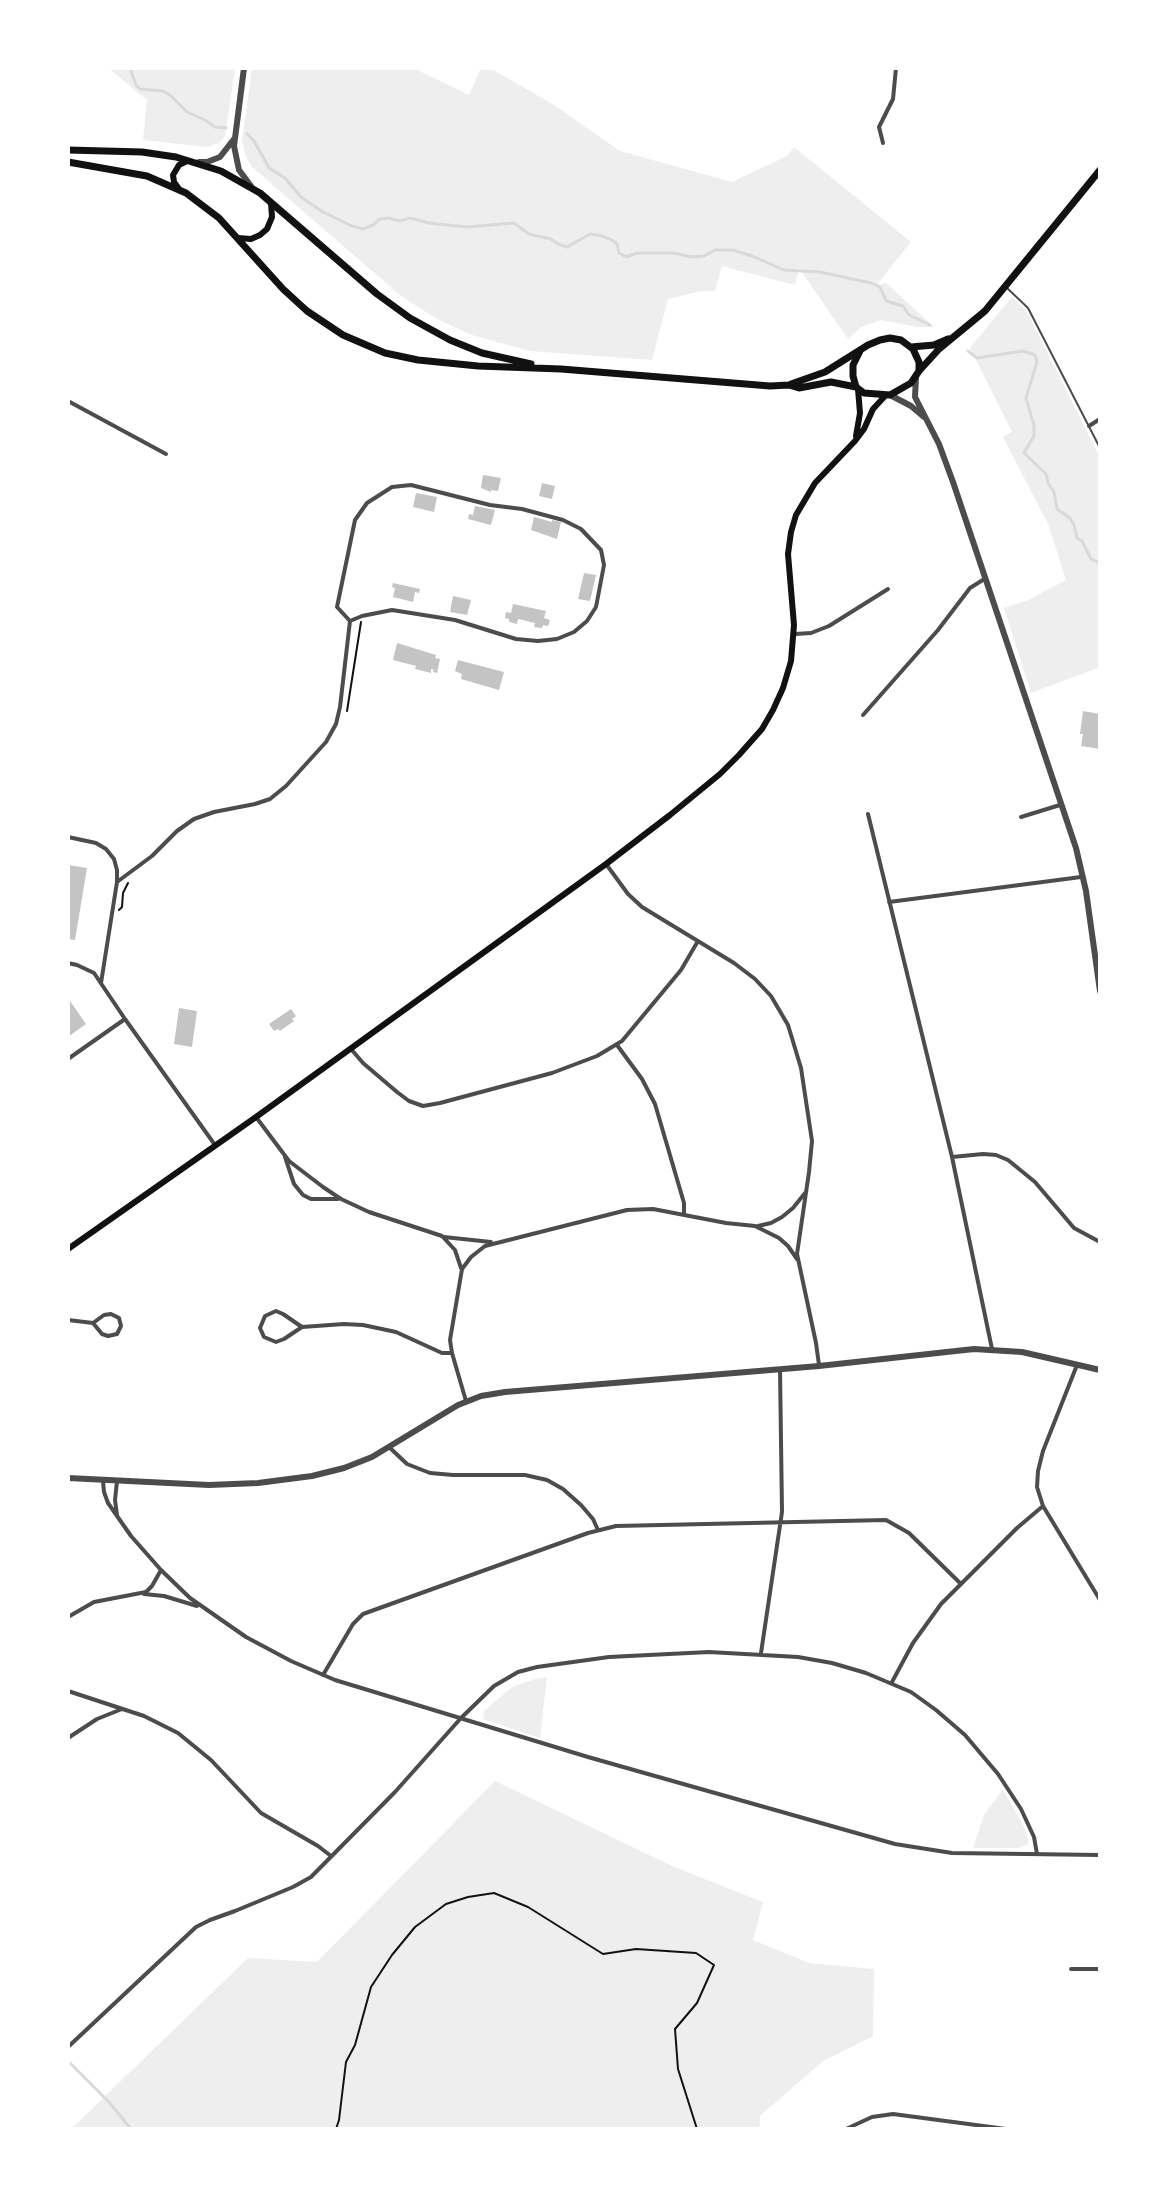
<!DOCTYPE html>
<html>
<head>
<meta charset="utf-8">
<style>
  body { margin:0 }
  #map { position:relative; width:1168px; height:2197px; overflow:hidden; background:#fff; font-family:Overpass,sans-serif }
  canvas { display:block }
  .frame { position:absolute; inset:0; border:70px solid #fff; pointer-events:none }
</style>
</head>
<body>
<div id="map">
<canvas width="1168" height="2197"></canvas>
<div class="frame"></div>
</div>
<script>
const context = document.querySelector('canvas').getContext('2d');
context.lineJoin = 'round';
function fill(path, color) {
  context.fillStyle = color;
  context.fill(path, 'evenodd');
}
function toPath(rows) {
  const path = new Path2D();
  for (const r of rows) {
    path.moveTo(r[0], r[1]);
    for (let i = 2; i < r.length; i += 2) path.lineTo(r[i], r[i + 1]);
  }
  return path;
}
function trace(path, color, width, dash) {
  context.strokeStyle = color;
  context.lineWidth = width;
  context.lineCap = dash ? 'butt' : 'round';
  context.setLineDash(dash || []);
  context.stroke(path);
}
fill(toPath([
  [108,68,233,68,235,69,225,136,219,143,207,147,143,140,147,100],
  [252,68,413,68,469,95,481,68,490,68,554,105,620,151,732,182,787,156,794,147,911,242,878,283,882,285,885,282,934,327,917,327,881,320,861,327,848,339,799,268,795,285,722,266,715,291,701,291,668,299,652,360,530,351,472,335,437,319,401,296,252,167,246,157,242,141],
  [1012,297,1027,312,1100,458,1100,667,1031,693,1004,608,1028,600,1066,580,1048,524,1003,437,1012,432,970,348],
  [547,1677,540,1738,483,1719,484,1711,512,1687,535,1679],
  [495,1781,672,1866,763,1902,753,1940,809,1963,874,1969,873,2036,823,2061,760,2116,759,2129,71,2129,248,1958,317,1962],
  [1003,1789,1024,1827,1028,1838,1028,1844,1018,1848,973,1848,984,1815]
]), '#eee');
trace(toPath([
  [130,68,136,85,140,89,163,91,170,95,187,112,205,120,215,127,226,128],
  [247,134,254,141,269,168,285,178,301,197,323,212,352,226,363,229,373,225,380,219,389,218,399,221,410,218,429,223,467,227,514,223,529,234,551,239,558,244,567,247,590,234,602,236,612,240,617,244,619,253,626,257,637,253,674,253,692,257,704,256,715,250,733,250,752,256,784,270,820,272,871,283,880,287,886,301,903,306,909,315,930,325],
  [968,351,977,358,1023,351,1035,355,1037,362,1026,398,1034,426,1034,436,1024,453,1046,474,1048,483,1054,492,1057,509,1070,518,1074,525,1077,538,1082,541,1091,559,1100,563],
  [68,2061,109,2102,131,2129]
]), '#d9d9d9', 3);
fill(toPath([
  [483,475,501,478,498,491,491,490,491,492,481,488],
  [542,483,555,486,552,499,539,496],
  [416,493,437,497,434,512,413,507],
  [475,506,495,510,491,525,468,519,469,514,473,515],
  [534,517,552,522,552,520,561,522,557,539,531,530],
  [584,573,596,575,590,601,578,599],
  [393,583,420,589,419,593,415,592,413,602,393,597,395,588,392,587],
  [453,596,471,600,467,615,450,612],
  [513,604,546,611,544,618,550,620,548,626,543,625,542,628,534,627,535,623,518,619,517,624,509,622,509,619,505,618,506,612,511,613],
  [397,643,436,655,435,658,440,659,437,673,433,672,434,670,431,669,431,673,415,669,416,666,393,660],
  [458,660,504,672,499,690,461,679,462,674,455,671],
  [1083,711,1100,714,1100,749,1081,746,1083,734,1080,734],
  [68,865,87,868,75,940,68,939],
  [68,998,86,1024,68,1037],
  [179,1008,197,1011,192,1047,174,1044],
  [291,1009,296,1016,292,1019,294,1021,280,1031,278,1029,274,1031,269,1024]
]), '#c4c4c4');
trace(toPath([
  [347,711,361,622],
  [119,910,122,907,123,893,128,883],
  [336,2129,339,2120,346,2062,355,2045,371,1987,392,1955,415,1927,446,1904,468,1897,494,1893,528,1907,603,1954,636,1949,696,1953,714,1965,697,2003,675,2029,678,2069,697,2129]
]), '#111', 2);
trace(toPath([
  [1006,287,1028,308,1100,448]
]), '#4c4c4c', 2);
trace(toPath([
  [883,143,879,127,893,99,896,68],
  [68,401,166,454],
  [1089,426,1100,419],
  [411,485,490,505,522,509,563,520,581,529,601,550,604,565,596,607,587,621,574,632,557,639,538,641,516,639,455,620,392,610,362,616,350,621,337,607,355,520,367,503,392,487,411,485],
  [795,634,811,633,829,626,888,589],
  [863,715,938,630,970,588,986,578],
  [868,814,952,1157,992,1349],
  [1021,817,1060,805],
  [68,837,96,843,106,849,114,859,117,870,117,882],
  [606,864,628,894,642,907,734,963,755,979,771,996,788,1025,801,1068,812,1141,809,1172,797,1254,816,1343,819,1365],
  [889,902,1081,877],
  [68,963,77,965,94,973,125,1019,68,1059],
  [101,983,117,882,152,856,177,831,194,819,214,812,255,804,270,799,286,786,326,742,336,724,340,707,350,621],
  [125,1019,215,1145],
  [617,1045,642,1079,655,1104,684,1203,684,1213],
  [351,1049,363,1063,397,1092,409,1101,423,1106,440,1103,552,1073,597,1056,622,1041,681,970,698,941],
  [256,1117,289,1161,323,1187,341,1199,369,1212,442,1236,455,1250,461,1268],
  [285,1157,294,1184,303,1195,311,1199,338,1199],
  [952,1157,983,1154,996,1155,1008,1160,1035,1182,1074,1228,1100,1242],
  [758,1226,771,1223,782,1217,793,1208,805,1193],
  [444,1237,491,1242],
  [111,1314,119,1318,121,1326,117,1334,108,1336,102,1334,93,1323,104,1315,111,1314],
  [68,1320,93,1323],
  [302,1327,283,1314,276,1311,265,1316,260,1328,264,1337,276,1342,284,1339,302,1327,344,1324,363,1325,396,1332,442,1353,452,1353],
  [1077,1365,1043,1451,1038,1471,1037,1487,1043,1506,1100,1600],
  [466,1401,452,1353,450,1340,462,1269,471,1257,485,1246,627,1210,653,1209,726,1223,755,1226,779,1238,788,1246,797,1259],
  [389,1447,407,1464,430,1473,453,1475,525,1475,547,1480,563,1489,581,1505,593,1519,598,1530],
  [103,1481,104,1492,108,1503,131,1536,161,1570,190,1598,246,1637,291,1661,335,1680,588,1757,895,1844,952,1853,1100,1855],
  [117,1515,115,1500,117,1481],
  [144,1594,164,1596,197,1606],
  [68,1617,94,1602,146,1592,152,1586,161,1570],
  [761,1653,782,1512,780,1369],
  [323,1675,353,1624,363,1614,588,1533,616,1526,886,1520,909,1533,960,1583],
  [892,1682,913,1643,941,1604,1017,1528,1043,1506],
  [68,1691,144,1716,178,1733,211,1760,261,1813,318,1846,331,1856],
  [68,1738,97,1719,122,1709],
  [1071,1969,1100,1969],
  [68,2047,196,1927,210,1920,235,1911,293,1887,311,1877,395,1792,461,1718,494,1686,518,1672,537,1667,609,1657,709,1652,798,1657,832,1663,866,1673,911,1692,936,1710,965,1735,998,1774,1021,1809,1034,1837,1037,1854],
  [846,2129,872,2117,893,2114,1006,2129]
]), '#4c4c4c', 4);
trace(toPath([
  [244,68,234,146,239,170,251,186],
  [199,162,207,162,220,157,234,139],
  [916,377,915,397,939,444,953,482,1076,848,1086,891,1100,991],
  [890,395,911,406,924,417],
  [68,1478,209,1485,258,1483,312,1476,344,1468,372,1457,458,1405,481,1396,505,1392,819,1366,974,1349,1022,1352,1100,1370]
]), '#4c4c4c', 6);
trace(toPath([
  [179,189,174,182,173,175,179,165,187,161],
  [238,238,251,239,260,235,267,229,272,217,271,203],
  [856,436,860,413,858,389],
  [68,1249,256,1117,606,864,670,815,720,774,739,755,762,729,773,710,783,688,791,661,794,625,788,554,791,532,796,515,815,483,855,441,864,429,873,409,885,396]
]), '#111', 6);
trace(toPath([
  [68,150,142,152,176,157,221,171,260,193,377,294,410,318,450,340,482,353,531,364],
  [68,162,147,176,186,193,219,218,283,289,307,311,343,335,385,353,418,360,478,366,561,369,770,386,789,385,799,388,831,382,856,387],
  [911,347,934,345,948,339],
  [860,351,853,365,853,376,856,387,864,393,890,395,911,383,919,371,939,349,985,311,1100,170],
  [791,384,825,372,868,345,880,340,890,338,901,340,913,349,919,362,919,370]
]), '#111', 7);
</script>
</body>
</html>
